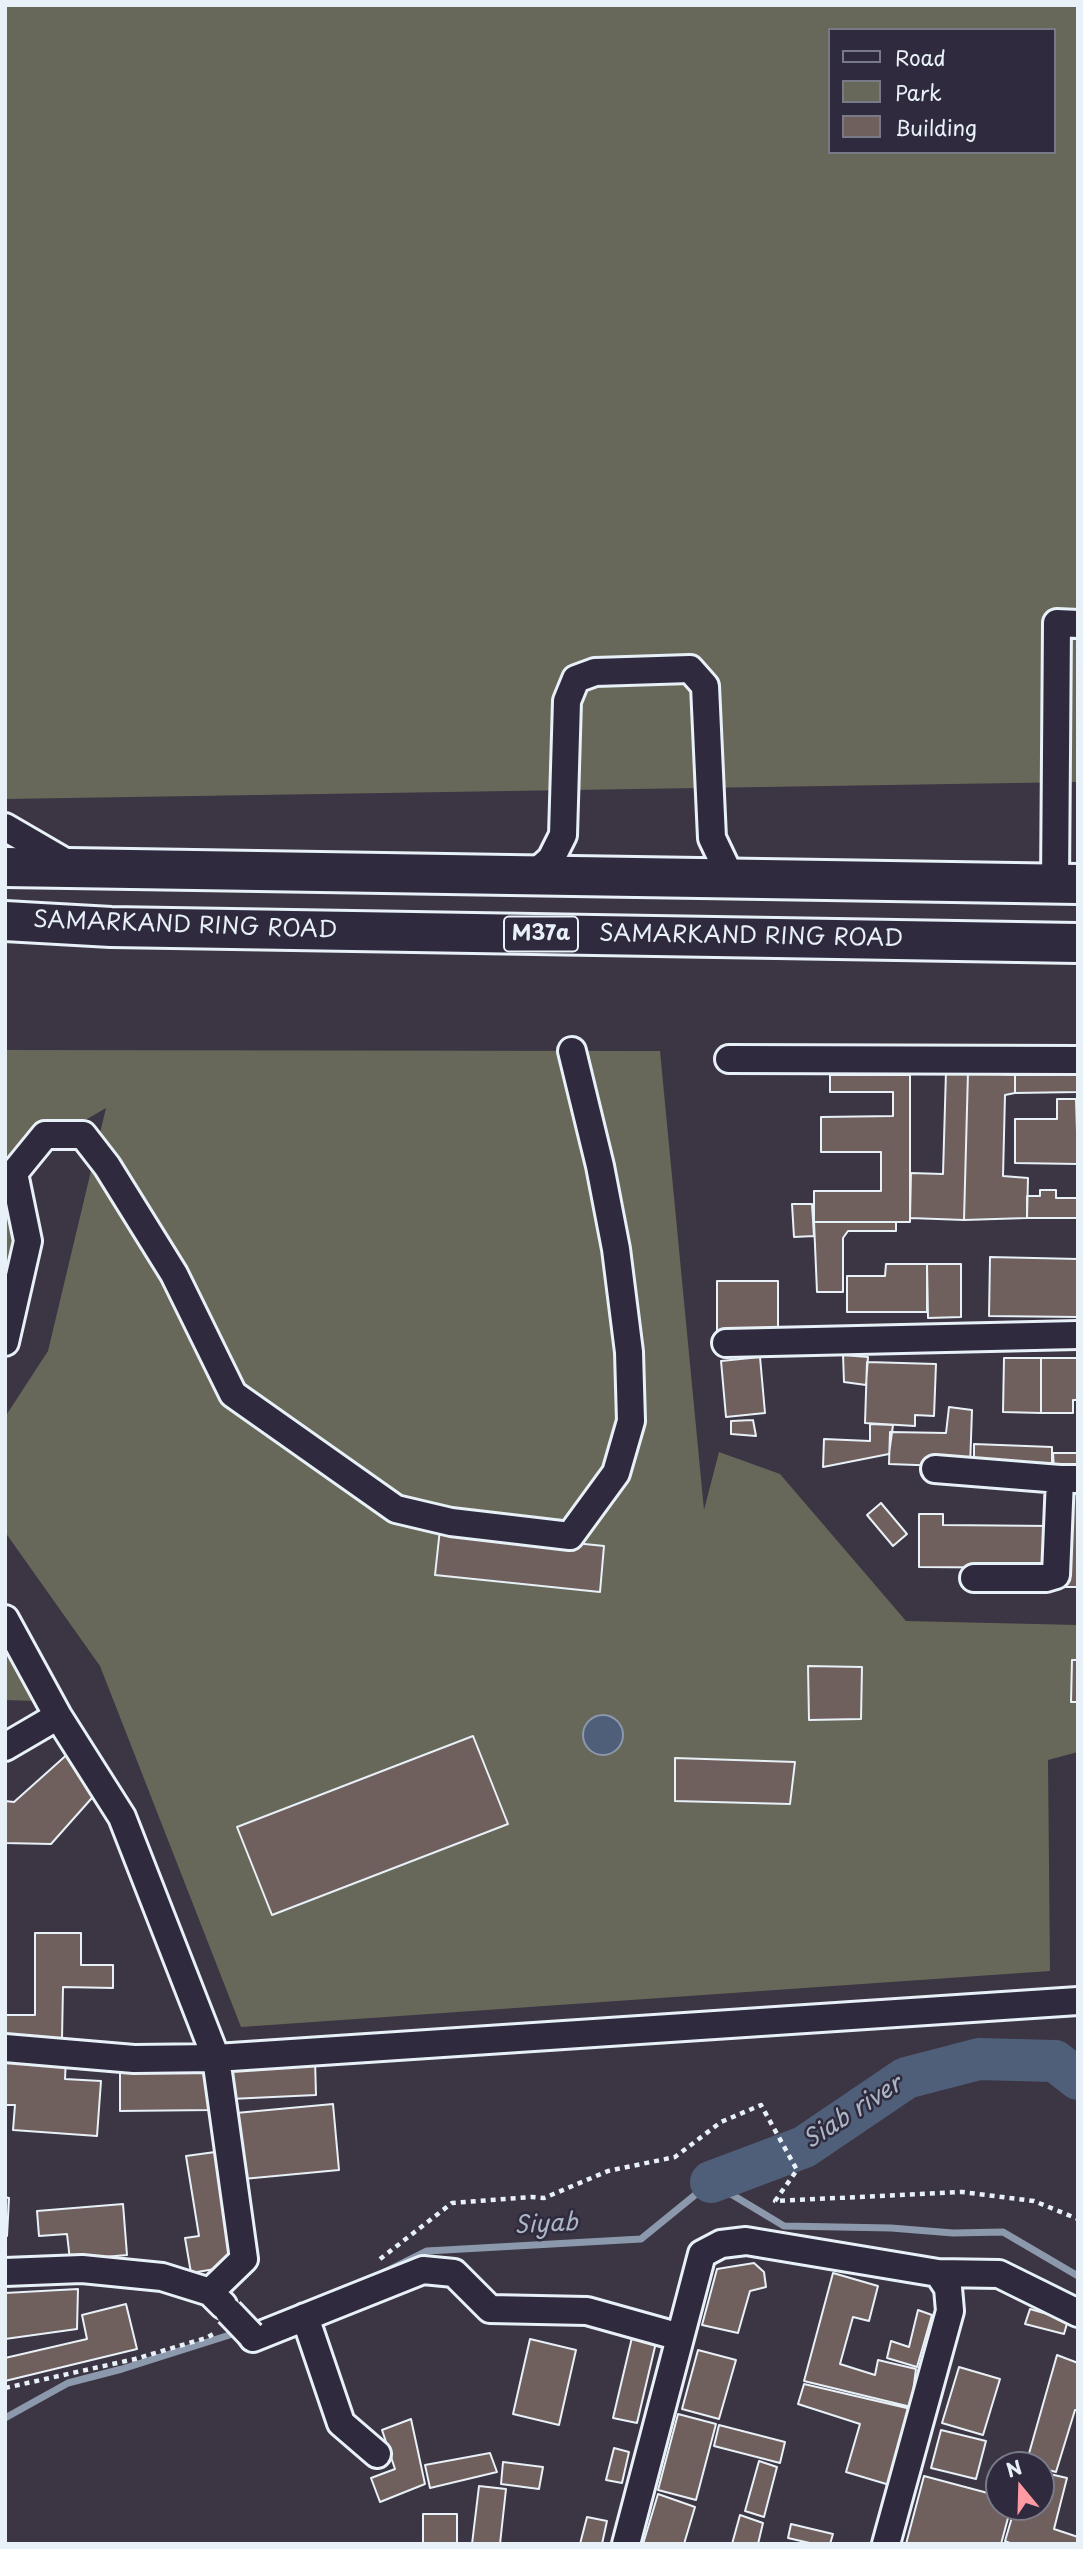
<!DOCTYPE html>
<html>
<head>
<meta charset="utf-8">
<style>
  body { margin:0 }
  #map { position:relative; width:1083px; height:2549px; overflow:hidden; background:#3c3543; font-family:"Playpen Sans",sans-serif }
  canvas { display:block }
  .frame { position:absolute; inset:0; border:7px solid #e8f1f8; pointer-events:none }
  .legend { position:absolute; left:828px; top:28px; width:228px; height:126px; box-sizing:border-box; background:#2f2a3d; border:2px solid #797a88; margin:0; padding:9px 12px; list-style:none; font-size:21px; color:#e8f1f8 }
  .legend li { display:flex; align-items:center; gap:14px; height:35px }
  .legend b { width:35px; border:2px solid #797a88 }
  .north { position:absolute; left:985px; top:2451px; width:70px; height:70px; box-sizing:border-box; background:#2f2a3d; border:2px solid #797a88; border-radius:50%; rotate:341deg; font-size:19px; font-weight:700; line-height:28px; text-align:center; color:#e8f1f8 }
  .north::after { content:''; display:block; margin:auto; width:24px; height:32px; background:#ff9aa2; clip-path:polygon(50% 0,100% 100%,50% 72%,0 100%) }
</style>
</head>
<body>
<div id="map">
<canvas width="1083" height="2549"></canvas>
<div class="frame"></div>
<ul class="legend">
<li><b style="height:9px;background:#2f2a3d"></b>Road</li>
<li><b style="height:19px;background:#676859"></b>Park</li>
<li><b style="height:19px;background:#70605d"></b>Building</li>
</ul>
<div class="north">N</div>
</div>
<script>
const context = document.querySelector('canvas').getContext('2d');
context.lineJoin = 'round';
function fill(path, color) {
  context.fillStyle = color;
  context.fill(path, 'evenodd');
}
function toPath(rows) {
  const path = new Path2D();
  for (const r of rows) {
    if (r.length === 3) {
      path.moveTo(r[0] + r[2], r[1]);
      path.arc(r[0], r[1], r[2], 0, 2 * Math.PI);
      continue;
    }
    path.moveTo(r[0], r[1]);
    for (let i = 2; i < r.length; i += 2) path.lineTo(r[i], r[i + 1]);
  }
  return path;
}
function trace(path, color, width, dash) {
  context.strokeStyle = color;
  context.lineWidth = width;
  context.lineCap = dash ? 'butt' : 'round';
  context.setLineDash(dash || []);
  context.stroke(path);
}
function label(font, color, halo, rows, align = 'center') {
  context.font = font + ' "Playpen Sans",sans-serif';
  context.lineWidth = 5;
  context.setLineDash([]);
  context.textBaseline = 'middle';
  context.strokeStyle = halo;
  context.fillStyle = color;
  for (const [text, x, y, turn = 0] of rows) {
    context.save();
    context.translate(x, y);
    context.rotate((+turn || 0) * Math.PI / 180);
    context.textAlign = isNaN(turn) ? turn : align;
    if (halo) context.strokeText(text, 0, 0);
    context.fillText(text, 0, 0);
    context.restore();
  }
}
fill(toPath([
  [5,5,1078,5,1078,782,5,799],
  [829,30,1053,30,1053,152,829,152],
  [5,1050,660,1051,704,1510,719,1452,780,1474,906,1621,1078,1625,1078,1752,1048,1760,1050,1971,241,2027,100,1666,5,1532,5,1417,48,1351,106,1108,29,1153,5,1309],
  [5,1653,39,1701,5,1700]
]), '#676859');
const water = toPath([
  [603,1735,20]
]);
fill(water, '#4f5f79');
trace(water, '#8c99ac', 2);
trace(toPath([
  [383,2273,427,2251,641,2239,711,2182,784,2226,891,2228,953,2233,1003,2232,1078,2276],
  [5,2418,68,2383,122,2369,239,2332]
]), '#8c99ac', 7);
trace(toPath([
  [711,2182,804,2147,906,2078,979,2059,1055,2061,1078,2079]
]), '#4f5f79', 42);
const building = toPath([
  [946,1071,968,1072,964,1220,910,1218,911,1173,943,1174,946,1071],
  [968,1072,1015,1075,1015,1093,1005,1095,1003,1176,1028,1178,1027,1218,964,1220,968,1072],
  [830,1075,910,1075,910,1222,814,1222,814,1191,881,1191,881,1152,821,1152,821,1117,893,1116,893,1092,830,1092,830,1075],
  [1015,1075,1078,1075,1078,1092,1015,1093,1015,1075],
  [1057,1099,1076,1099,1078,1164,1015,1163,1015,1119,1057,1119,1057,1099],
  [1040,1190,1056,1190,1056,1198,1078,1198,1078,1218,1027,1218,1027,1196,1040,1196,1040,1190],
  [792,1204,812,1204,814,1236,794,1237,792,1204],
  [814,1222,896,1222,896,1231,848,1231,843,1238,843,1292,817,1292,814,1222],
  [990,1257,1078,1259,1078,1317,989,1316,990,1257],
  [886,1264,927,1264,927,1312,847,1312,847,1276,885,1276,886,1264],
  [927,1264,961,1264,961,1317,928,1318,927,1264],
  [717,1281,778,1281,778,1331,717,1331,717,1281],
  [843,1355,868,1357,866,1385,844,1382,843,1355],
  [760,1357,765,1413,726,1417,721,1361,760,1357],
  [1004,1358,1041,1358,1041,1413,1003,1412,1004,1358],
  [1041,1358,1078,1358,1078,1400,1073,1400,1073,1413,1041,1413,1041,1358],
  [867,1362,936,1364,934,1416,915,1415,915,1426,865,1423,867,1362],
  [949,1407,972,1410,970,1467,889,1464,890,1432,946,1433,949,1407],
  [753,1420,756,1436,731,1434,731,1421,753,1420],
  [870,1424,893,1425,889,1454,823,1467,824,1439,870,1441,870,1424],
  [974,1444,1052,1447,1052,1463,974,1462,974,1444],
  [1053,1453,1078,1453,1078,1469,1054,1470,1053,1453],
  [1063,1484,1078,1484,1078,1587,1062,1587,1063,1484],
  [881,1503,907,1534,893,1546,867,1515,881,1503],
  [919,1514,943,1514,943,1525,1051,1526,1050,1568,919,1567,919,1514],
  [440,1529,604,1546,600,1592,435,1575,440,1529],
  [1072,1660,1078,1660,1078,1702,1071,1702,1072,1660],
  [808,1666,862,1667,861,1719,809,1720,808,1666],
  [473,1736,508,1824,272,1915,237,1827,473,1736],
  [71,1751,99,1790,51,1844,5,1843,5,1801,14,1802,71,1751],
  [675,1758,795,1762,790,1804,675,1801,675,1758],
  [35,1933,81,1933,81,1965,113,1965,113,1988,63,1987,62,2039,5,2039,5,2015,35,2015,35,1933],
  [5,2054,66,2058,65,2079,101,2081,97,2136,13,2130,15,2105,5,2105,5,2054],
  [315,2059,316,2095,230,2099,228,2062,315,2059],
  [212,2068,213,2110,120,2111,120,2070,212,2068],
  [333,2104,339,2170,243,2179,236,2113,333,2104],
  [215,2152,233,2266,191,2273,185,2238,199,2236,186,2156,215,2152],
  [5,2197,9,2198,7,2236,5,2236,5,2197],
  [123,2204,127,2255,70,2260,67,2234,39,2236,37,2211,123,2204],
  [754,2263,764,2272,766,2287,750,2291,738,2333,702,2325,717,2269,754,2263],
  [833,2273,878,2286,869,2321,853,2317,840,2364,875,2375,878,2360,916,2369,911,2407,804,2381,833,2273],
  [78,2289,77,2329,5,2339,5,2293,78,2289],
  [126,2304,137,2349,5,2381,5,2358,87,2339,82,2315,126,2304],
  [1030,2309,1068,2320,1064,2334,1025,2324,1030,2309],
  [918,2310,932,2315,917,2367,887,2358,891,2341,909,2347,918,2310],
  [634,2329,658,2334,637,2423,613,2418,634,2329],
  [530,2339,576,2350,559,2425,513,2414,530,2339],
  [698,2350,736,2360,719,2419,682,2409,698,2350],
  [1057,2355,1078,2363,1078,2410,1075,2410,1056,2472,1041,2468,1041,2465,1026,2464,1057,2355],
  [959,2367,1000,2379,983,2435,942,2423,959,2367],
  [804,2384,911,2409,893,2486,846,2472,860,2424,798,2404,804,2384],
  [678,2414,716,2424,696,2500,658,2490,678,2414],
  [411,2419,425,2484,380,2502,371,2478,395,2469,382,2430,411,2419],
  [719,2425,785,2442,780,2463,714,2446,719,2425],
  [941,2430,986,2441,976,2479,931,2468,941,2430],
  [614,2448,629,2452,622,2483,606,2480,614,2448],
  [490,2453,497,2472,430,2488,425,2465,490,2453],
  [759,2461,777,2467,764,2517,745,2511,759,2461],
  [503,2462,543,2467,539,2489,501,2484,503,2462],
  [1041,2472,1067,2478,1054,2529,1078,2537,1078,2544,1012,2544,1005,2541,1015,2507,1041,2507,1041,2472],
  [924,2476,999,2496,999,2507,1011,2507,1001,2544,906,2544,924,2476],
  [479,2486,506,2489,500,2544,472,2544,479,2486],
  [658,2494,695,2507,684,2544,643,2544,658,2494],
  [423,2514,457,2514,457,2544,423,2544,423,2514],
  [740,2515,763,2523,758,2544,732,2544,740,2515],
  [587,2517,607,2521,602,2544,580,2544,587,2517],
  [791,2524,833,2534,830,2544,814,2544,788,2538,791,2524]
]);
fill(building, '#70605d');
trace(building, '#e8f1f8', 2);
const minor = toPath([
  [5,827,72,866],
  [531,877,551,859,563,835,567,701,576,679,595,672,690,669,705,686,712,838,732,880],
  [1055,884,1057,623,1078,624],
  [729,1059,1078,1060],
  [5,1342,28,1241,14,1173,45,1135,83,1135,107,1166,174,1274,233,1394,396,1509,451,1522,570,1536,616,1473,631,1421,629,1352,616,1249,600,1166,572,1051],
  [726,1343,1078,1335],
  [935,1469,1060,1479],
  [974,1578,1046,1578,1056,1575,1060,1479,1078,1479],
  [5,1619,58,1716,122,1817,216,2058,1078,2001],
  [5,1747,58,1716],
  [5,2048,134,2059,216,2058,244,2259,210,2292],
  [5,2272,82,2269,162,2277,210,2292,223,2305],
  [938,2273,999,2274,1078,2313],
  [305,2317,341,2423,377,2454],
  [251,2335,253,2338,423,2270,454,2273,490,2309,587,2311,680,2337],
  [626,2544,702,2254,721,2244,746,2241,938,2273,948,2288,950,2311,886,2544]
]);
const highway = toPath([
  [5,867,1078,884],
  [5,921,111,927,1078,943]
]);
trace(minor, '#e8f1f8', 32);
trace(highway, '#e8f1f8', 44);
trace(toPath([
  [380,2259,452,2203,531,2197,544,2198,608,2171,675,2157,721,2122,761,2105,797,2170,775,2201,962,2192,1034,2201,1078,2219],
  [5,2388,135,2359,206,2338,217,2332]
]), '#e8f1f8', 4.5, [5, 5]);
trace(minor, '#2f2a3d', 26);
trace(highway, '#2f2a3d', 38);
const minorBridge = toPath([
  [229,2312,251,2335]
]);
trace(minorBridge, '#e8f1f8', 32, []);
trace(minorBridge, '#2f2a3d', 26);
for (const [x, y, w] of [
  [541,934,74]
]) {
  const box = new Path2D();
  box.roundRect(x - w / 2, y - 17.5, w, 35, 5);
  context.fillStyle = '#2f2a3d';
  context.fill(box);
  trace(box, '#e8f1f8', 2);
}
label('bold 21px', '#e8f1f8', null, [
  ["M37a",541,934]
]);
label('23px', '#e8f1f8', '#2f2a3d', [
  ["SAMARKAND RING ROAD",185,926,2],
  ["SAMARKAND RING ROAD",751,937,1]
]);
label('italic 24px', '#abb7c5', '#2f2a3d', [
  ["Siab river",853,2113,-33],
  ["Siyab",546,2225,-3]
]);
</script>
</body>
</html>
